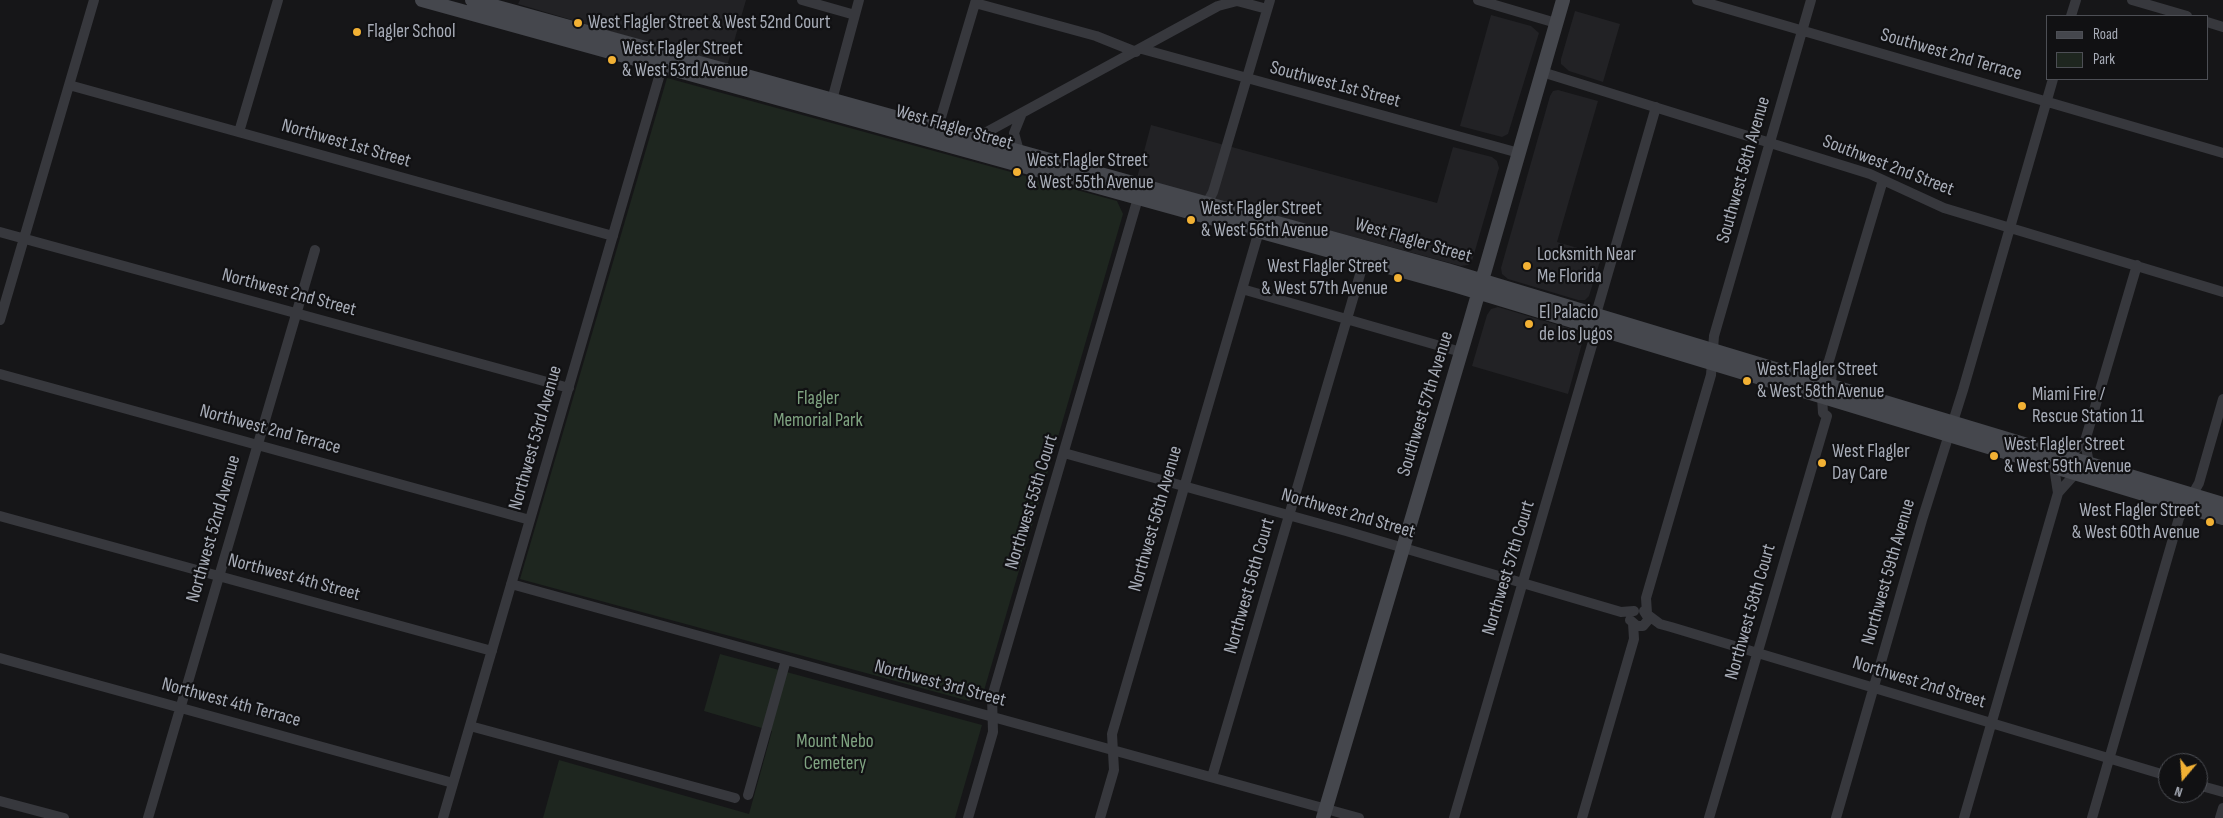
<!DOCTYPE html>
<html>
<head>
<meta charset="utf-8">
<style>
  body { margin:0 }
  #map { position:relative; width:2223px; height:818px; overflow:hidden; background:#161618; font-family:"Sofia Sans Condensed",sans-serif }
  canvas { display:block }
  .legend { position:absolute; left:2046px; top:15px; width:162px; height:65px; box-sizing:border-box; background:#111113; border:1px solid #4d4f55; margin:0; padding:6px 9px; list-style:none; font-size:15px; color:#a8adb8 }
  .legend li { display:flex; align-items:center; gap:10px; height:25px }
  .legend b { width:25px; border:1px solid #4d4f55 }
  .north { position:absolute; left:2158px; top:753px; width:50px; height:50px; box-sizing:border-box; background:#111113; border:1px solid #4d4f55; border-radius:50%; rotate:198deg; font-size:14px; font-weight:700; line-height:20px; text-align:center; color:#a8adb8 }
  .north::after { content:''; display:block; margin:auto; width:18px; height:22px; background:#f2b134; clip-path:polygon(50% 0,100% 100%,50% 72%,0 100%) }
</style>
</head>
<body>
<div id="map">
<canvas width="2223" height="818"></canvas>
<ul class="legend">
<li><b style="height:6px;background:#45474d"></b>Road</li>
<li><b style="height:14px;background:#1e261f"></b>Park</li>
</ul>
<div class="north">N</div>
</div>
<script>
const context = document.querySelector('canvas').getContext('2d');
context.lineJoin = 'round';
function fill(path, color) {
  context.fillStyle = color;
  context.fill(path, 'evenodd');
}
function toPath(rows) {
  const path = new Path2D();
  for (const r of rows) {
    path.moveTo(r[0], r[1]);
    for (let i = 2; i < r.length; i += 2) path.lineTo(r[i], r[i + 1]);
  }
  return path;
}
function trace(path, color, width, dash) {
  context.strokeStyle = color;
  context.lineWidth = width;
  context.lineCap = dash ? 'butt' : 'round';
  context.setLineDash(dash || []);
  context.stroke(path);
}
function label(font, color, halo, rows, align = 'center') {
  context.font = font + ' "Sofia Sans Condensed",sans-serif';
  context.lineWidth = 4.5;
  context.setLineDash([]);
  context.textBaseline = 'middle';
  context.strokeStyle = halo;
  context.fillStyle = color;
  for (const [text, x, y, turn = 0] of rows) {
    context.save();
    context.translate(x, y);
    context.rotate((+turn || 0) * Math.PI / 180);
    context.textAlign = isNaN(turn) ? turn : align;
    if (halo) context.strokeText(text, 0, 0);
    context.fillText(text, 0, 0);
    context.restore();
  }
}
fill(toPath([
  [520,0,746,0,727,66,518,4],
  [1575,11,1620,24,1603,82,1569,71,1561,64,1561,59],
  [1491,15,1531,26,1539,33,1508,134,1502,137,1460,126],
  [1558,90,1598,101,1557,242,1602,255,1589,296,1585,300,1578,300,1508,279,1502,274,1501,268,1550,96,1553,91],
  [1151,125,1437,203,1453,147,1492,157,1497,161,1499,168,1472,261,1468,265,1461,266,1137,178],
  [1498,307,1575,330,1581,334,1583,340,1568,394,1472,366,1487,315,1491,309]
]), '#222225');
fill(toPath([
  [667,78,1117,201,1123,214,983,694,969,701,520,579],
  [720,654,982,725,955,818,543,818,559,760,749,814,772,731,704,711]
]), '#1e261f');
trace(toPath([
  [802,0,855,15],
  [1478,0,1556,23],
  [1697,0,2223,153],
  [2132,0,2187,16],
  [975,3,1096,36,1136,52],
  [2071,16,2076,0],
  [2207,22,2223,27],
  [1142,49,1519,153],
  [1542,72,1870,174,1944,208,2223,292],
  [69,85,613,236],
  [832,100,859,0],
  [239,132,278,0],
  [936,134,976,0],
  [974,139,1218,6,1237,1,1267,9],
  [1019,151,1014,133,1022,113],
  [1207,203,1213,192,1270,0],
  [0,232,569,388],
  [1242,289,1461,352],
  [1596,314,1656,107],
  [0,320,94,0],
  [1828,364,1832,370,1831,385],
  [0,374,530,520],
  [1816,381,1824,366,1828,364,1883,180],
  [1064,453,1346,531,1621,612,1634,611],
  [2071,458,2075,450,2085,441],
  [2089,464,2085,441,2137,265],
  [2058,493,2075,474],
  [0,516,492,651],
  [511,584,1359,818],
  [1647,613,1646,598,1711,375,1714,336,1811,0],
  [1648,615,1660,624,1671,627,2168,776],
  [1630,620,1637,626,1643,626,1649,619,1644,611],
  [0,658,453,783],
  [470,726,735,798],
  [1212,777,1364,261],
  [2198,785,2223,792],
  [748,795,786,660],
  [0,801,64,818],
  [148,818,315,250],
  [443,818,662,67],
  [968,818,993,732,992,697,1138,198],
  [1100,818,1114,770,1112,734,1259,231],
  [1454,818,1597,328],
  [1582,818,1634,639,1633,623],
  [1709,818,1827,416,1823,413,1822,397],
  [1836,818,1922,520,1963,390,2053,79],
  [1964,818,2058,493,2054,467],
  [2092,818,2179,518,2199,483,2223,399],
  [2220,818,2223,808]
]), '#37383d', 10);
trace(toPath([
  [422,0,1457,286,2223,518],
  [472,0,1447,270,2223,504],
  [1323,818,1470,322,1563,0]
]), '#45474d', 14);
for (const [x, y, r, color] of [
  [578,23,5,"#f2b134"],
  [357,32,5,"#f2b134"],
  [612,60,5,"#f2b134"],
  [1017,172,5,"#f2b134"],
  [1191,220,5,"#f2b134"],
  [1527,266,5,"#f2b134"],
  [1398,278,5,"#f2b134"],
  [1529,324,5,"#f2b134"],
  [1747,381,5,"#f2b134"],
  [2022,406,5,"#f2b134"],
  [1994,456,5,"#f2b134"],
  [1822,463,5,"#f2b134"],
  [2210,522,5,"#f2b134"]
]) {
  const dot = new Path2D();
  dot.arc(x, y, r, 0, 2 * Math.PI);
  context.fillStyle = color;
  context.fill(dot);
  trace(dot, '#111113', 2);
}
label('19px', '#a8adb8', '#111113', [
  ["West Flagler Street & West 52nd Court",588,23],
  ["Flagler School",367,32],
  ["West Flagler Street",622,49],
  ["& West 53rd Avenue",622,71],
  ["West Flagler Street",1027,161],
  ["& West 55th Avenue",1027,183],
  ["West Flagler Street",1201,209],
  ["& West 56th Avenue",1201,231],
  ["Locksmith Near",1537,255],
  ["Me Florida",1537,277],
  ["West Flagler Street",1388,267,"right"],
  ["& West 57th Avenue",1388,289,"right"],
  ["El Palacio",1539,313],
  ["de los Jugos",1539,335],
  ["West Flagler Street",1757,370],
  ["& West 58th Avenue",1757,392],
  ["Miami Fire /",2032,395],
  ["Rescue Station 11",2032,417],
  ["West Flagler Street",2004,445],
  ["& West 59th Avenue",2004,467],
  ["West Flagler",1832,452],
  ["Day Care",1832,474],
  ["West Flagler Street",2200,511,"right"],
  ["& West 60th Avenue",2200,533,"right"]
], 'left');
label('19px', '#a8adb8', '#111113', [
  ["Southwest 2nd Terrace",1951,55,16],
  ["Southwest 1st Street",1335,85,15],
  ["West Flagler Street",954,128,16],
  ["Northwest 1st Street",346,144,16],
  ["Southwest 2nd Street",1888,166,21],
  ["Southwest 58th Avenue",1744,170,-74],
  ["West Flagler Street",1413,241,16],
  ["Northwest 2nd Street",289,293,15],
  ["Southwest 57th Avenue",1426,404,-73],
  ["Northwest 2nd Terrace",270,430,15],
  ["Northwest 53rd Avenue",536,438,-74],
  ["Northwest 55th Court",1032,502,-73],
  ["Northwest 2nd Street",1348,514,16],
  ["Northwest 56th Avenue",1156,519,-74],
  ["Northwest 52nd Avenue",214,529,-74],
  ["Northwest 57th Court",1509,568,-73],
  ["Northwest 59th Avenue",1889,572,-74],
  ["Northwest 4th Street",294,578,15],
  ["Northwest 56th Court",1250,586,-74],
  ["Northwest 58th Court",1751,612,-74],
  ["Northwest 2nd Street",1919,683,17],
  ["Northwest 3rd Street",940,684,15],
  ["Northwest 4th Terrace",231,703,15]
]);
label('19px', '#7fa381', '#111113', [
  ["Flagler",818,399],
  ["Memorial Park",818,421],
  ["Mount Nebo",835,742],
  ["Cemetery",835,764]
]);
</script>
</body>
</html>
